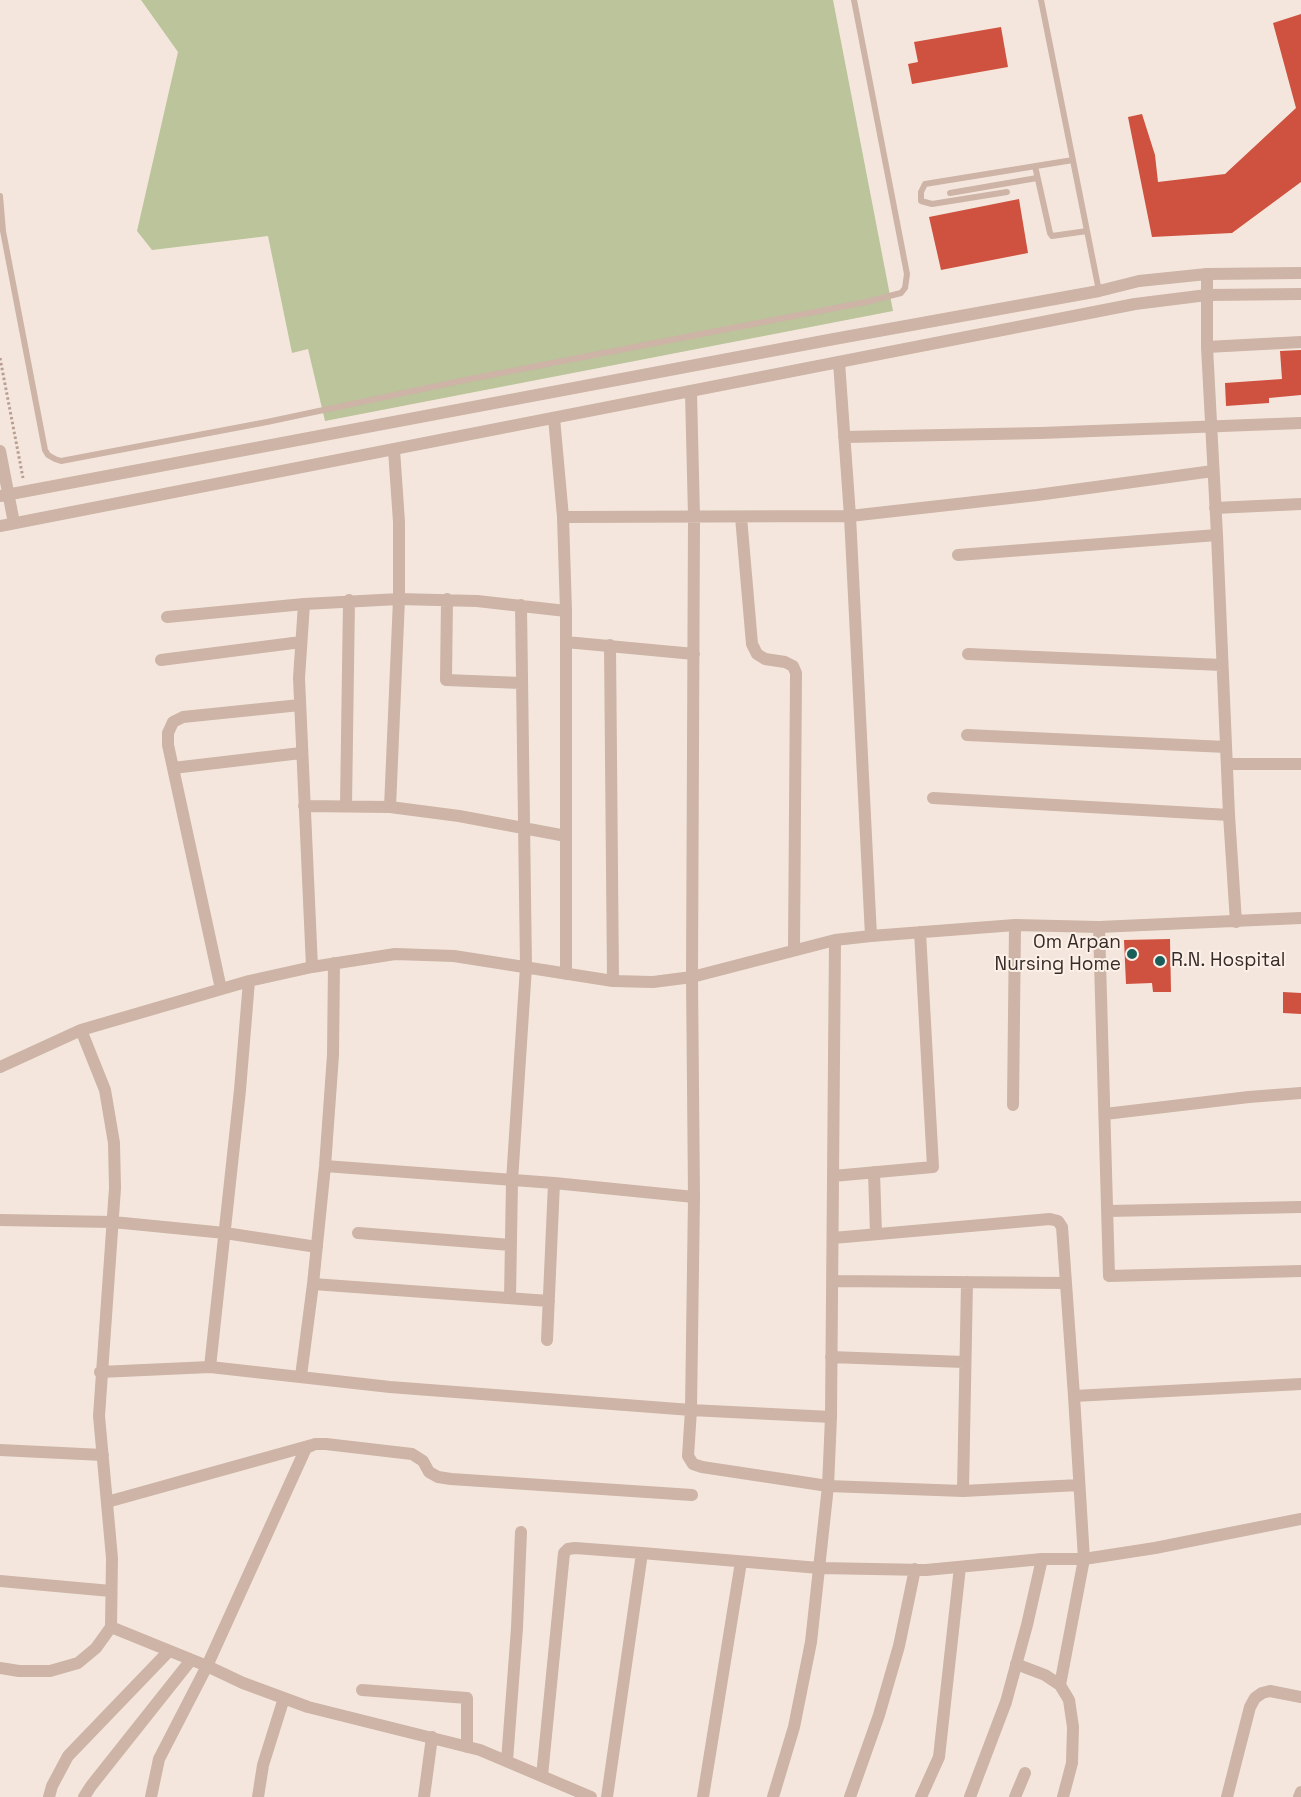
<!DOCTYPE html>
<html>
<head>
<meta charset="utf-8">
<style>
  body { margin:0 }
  canvas { display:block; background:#f4e6dc }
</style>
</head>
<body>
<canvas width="1301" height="1797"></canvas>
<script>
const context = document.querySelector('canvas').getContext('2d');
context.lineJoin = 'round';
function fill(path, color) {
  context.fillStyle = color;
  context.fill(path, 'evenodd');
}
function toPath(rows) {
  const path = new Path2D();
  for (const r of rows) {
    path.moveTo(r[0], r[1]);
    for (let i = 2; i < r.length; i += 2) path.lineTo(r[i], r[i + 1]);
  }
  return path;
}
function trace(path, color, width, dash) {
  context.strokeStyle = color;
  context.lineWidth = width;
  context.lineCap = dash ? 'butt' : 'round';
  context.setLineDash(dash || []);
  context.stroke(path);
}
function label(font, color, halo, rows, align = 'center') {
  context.font = font + ' "Space Grotesk",sans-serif';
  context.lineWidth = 4;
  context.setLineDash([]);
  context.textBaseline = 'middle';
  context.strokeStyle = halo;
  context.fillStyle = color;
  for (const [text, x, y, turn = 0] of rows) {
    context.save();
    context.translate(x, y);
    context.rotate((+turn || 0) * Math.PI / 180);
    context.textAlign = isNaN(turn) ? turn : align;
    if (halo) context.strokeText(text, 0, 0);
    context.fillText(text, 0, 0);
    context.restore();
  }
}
fill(toPath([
  [141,0,833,0,893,311,325,421,308,349,292,353,268,236,152,250,137,231,178,52]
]), '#bbc49a');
fill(toPath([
  [1301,14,1301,182,1232,233,1152,237,1128,117,1142,114,1155,155,1158,182,1225,174,1296,108,1273,23],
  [1001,27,1008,67,912,84,908,64,918,62,914,42],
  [1019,199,1028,253,941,270,929,217],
  [1301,350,1301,395,1269,398,1269,403,1226,406,1225,383,1282,379,1280,351],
  [1170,939,1171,992,1153,992,1152,983,1126,984,1124,940],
  [1283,992,1301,993,1301,1014,1283,1013]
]), '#ce523f');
trace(toPath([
  [0,358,23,478]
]), '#b99e91', 3, [2.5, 2.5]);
trace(toPath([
  [1041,0,1099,291],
  [1035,166,1050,233,1052,236,1087,231],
  [1007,192,932,204,921,201,921,192,925,184,1073,160],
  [950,193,1037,178],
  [0,196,3,231,45,450,48,455,55,459,61,461,267,422,465,380,866,302,901,293,905,288,907,274,854,0]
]), '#cdb4a7', 6);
trace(toPath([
  [1207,274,1207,347,1217,535,1229,815,1236,922],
  [1207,347,1301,342],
  [839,362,850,516,871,936],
  [691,392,694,516,692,977,694,1197,691,1410,688,1456,693,1464,702,1467,828,1486,963,1491],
  [844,437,1041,433,1301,423],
  [1215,508,1301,504],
  [563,517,850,516,1037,495,1213,471],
  [741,517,752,644,757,654,765,659,785,662,793,666,796,673,794,950],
  [958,555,1217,535],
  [447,599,446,680,521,683],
  [304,604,299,678,312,967],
  [167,617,304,604,399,599,477,601,566,611,563,517,554,418],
  [566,642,694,654],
  [610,645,613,981],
  [968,654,1222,665],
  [161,660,301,642],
  [967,735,1226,747],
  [1227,764,1301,764],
  [173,768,301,753],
  [933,798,1229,815],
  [304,806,390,807,459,816,566,836],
  [346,806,349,600],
  [390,807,399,599,399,522,394,450],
  [1099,927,1109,1276,1301,1271],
  [566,974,566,611],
  [221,989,168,745,168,733,173,722,183,717,300,705],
  [81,1030,105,1090,114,1143,115,1188,99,1416,112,1558,111,1627],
  [0,1067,81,1030,249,981,312,967,395,954,454,956,613,981,653,982,692,977,835,940,871,936,1015,925,1099,927,1301,918],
  [1013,1105,1015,925],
  [1105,1114,1249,1097,1301,1093],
  [325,1166,554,1183,694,1197],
  [874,1172,876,1234],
  [833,1176,933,1167,920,932],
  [1108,1211,1301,1207],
  [0,1220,113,1222,225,1233,317,1247],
  [358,1233,511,1245],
  [833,1238,1050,1219,1058,1221,1062,1227,1074,1396,1084,1559,1060,1685],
  [832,1281,1066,1283],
  [967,1282,963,1491,1079,1485],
  [313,1284,549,1301],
  [510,1298,512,1181,526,967,521,605],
  [547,1340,554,1183],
  [831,1357,964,1362],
  [210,1367,240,1090,249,981],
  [100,1372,210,1367,390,1387,691,1410,831,1417],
  [301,1376,313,1284,325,1166,333,1055,334,963],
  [1074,1396,1301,1384],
  [0,1450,103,1455],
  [107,1502,312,1445],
  [0,1581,111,1591],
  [1016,1664,1045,1675,1060,1685,1069,1700,1073,1727,1072,1763,1063,1797],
  [0,1668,19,1671,50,1671,78,1663,96,1648,111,1627,207,1666,243,1683,308,1707,480,1750,591,1797],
  [362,1690,467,1698,467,1747],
  [507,1761,517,1628,521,1532],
  [542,1776,564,1553,568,1549,575,1548,642,1553],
  [49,1797,52,1786,68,1756,169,1651],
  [84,1797,91,1786,191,1660],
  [151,1797,159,1759,207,1666,306,1448,315,1444,326,1444,412,1454,423,1461,429,1472,438,1477,451,1479,692,1495],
  [258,1797,263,1765,284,1698],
  [424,1797,432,1737],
  [607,1797,642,1553,819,1568,926,1570,1042,1559,1084,1559,1155,1548,1301,1519],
  [703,1797,741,1562],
  [773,1797,794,1727,811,1642,828,1486,831,1417,835,940],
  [850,1797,879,1715,899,1646,915,1569],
  [921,1797,939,1757,960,1567],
  [970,1797,1006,1702,1027,1625,1042,1559],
  [1015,1797,1025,1773],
  [1227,1797,1250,1707,1255,1698,1262,1693,1270,1691,1301,1697],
  [1299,1797,1301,1792]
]), '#cdb4a7', 12);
trace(toPath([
  [0,451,14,523],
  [0,496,834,339,1099,291,1139,281,1207,274,1301,273],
  [0,526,1135,304,1207,295,1301,294]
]), '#cdb4a7', 12);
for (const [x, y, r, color] of [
  [1132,954,6,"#1a5e5b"],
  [1160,961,6,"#1a5e5b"]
]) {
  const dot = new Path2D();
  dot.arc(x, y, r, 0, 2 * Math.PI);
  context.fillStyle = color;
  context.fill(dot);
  trace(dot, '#fbf1e9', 2);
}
label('19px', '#392b28', '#fbf1e9', [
  ["Om Arpan",1121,943],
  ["Nursing Home",1121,965],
  ["R.N. Hospital",1171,961,"left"]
], 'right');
</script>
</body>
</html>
